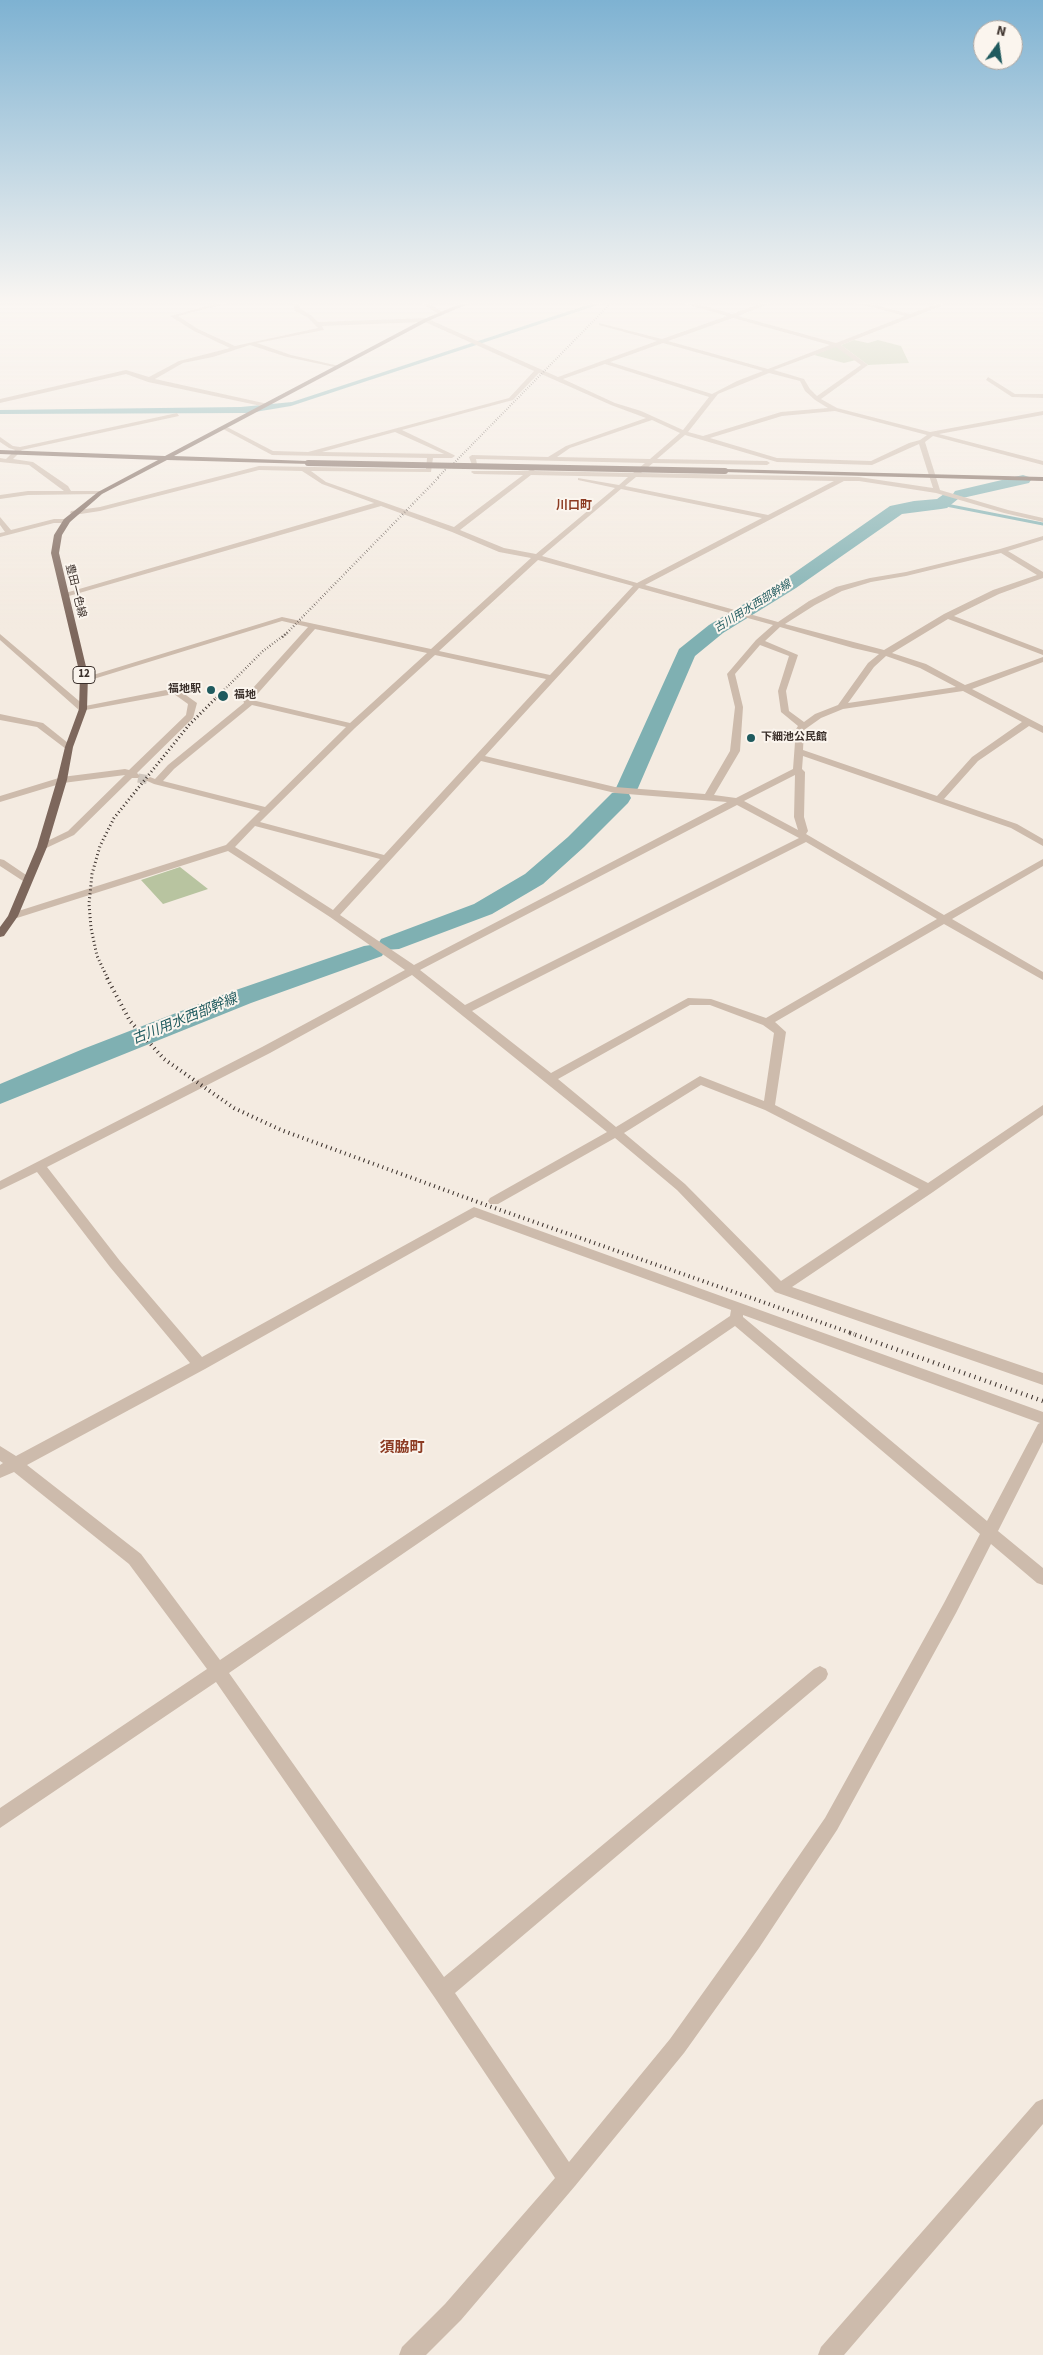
<!DOCTYPE html>
<html>
<head>
<meta charset="utf-8">
<style>
  body { margin:0 }
  #map { position:relative; width:1043px; height:2355px; overflow:hidden; background:#f4ebe1; font-family:"Source Sans 3",sans-serif }
  canvas { display:block }
  .north { position:absolute; left:973px; top:20px; width:50px; height:50px; box-sizing:border-box; background:#fbf5ee; border:1px solid #aea6a0; border-radius:50%; rotate:14deg; font-size:14px; font-weight:700; line-height:20px; text-align:center; color:#3b302b }
  .north::after { content:''; display:block; margin:auto; width:18px; height:22px; background:#1f5a5e; clip-path:polygon(50% 0,100% 100%,50% 72%,0 100%) }
</style>
</head>
<body>
<div id="map">
<canvas width="1043" height="2355"></canvas>
<div class="north">N</div>
</div>
<script>
const context = document.querySelector('canvas').getContext('2d');
context.lineJoin = 'round';
function fill(path, color) {
  context.fillStyle = color;
  context.fill(path, 'evenodd');
}
function toPath(rows) {
  const path = new Path2D();
  for (const r of rows) {
    path.moveTo(r[0], r[1]);
    for (let i = 2; i < r.length; i += 2) path.lineTo(r[i], r[i + 1]);
  }
  return path;
}
function trace(path, color, width, dash) {
  context.strokeStyle = color;
  context.lineWidth = width;
  context.lineCap = dash ? 'butt' : 'round';
  context.setLineDash(dash || []);
  context.stroke(path);
}
function label(font, color, halo, rows, align = 'center') {
  context.font = font + ' "Source Sans 3","Noto Sans JP",sans-serif';
  context.lineWidth = 4;
  context.setLineDash([]);
  context.textBaseline = 'middle';
  context.strokeStyle = halo;
  context.fillStyle = color;
  for (const [text, x, y, turn = 0] of rows) {
    context.save();
    context.translate(x, y);
    context.rotate((+turn || 0) * Math.PI / 180);
    context.textAlign = isNaN(turn) ? turn : align;
    if (halo) context.strokeText(text, 0, 0);
    context.fillText(text, 0, 0);
    context.restore();
  }
}
fill(toPath([
  [854,340,868,343,878,340,901,346,909,363,868,365,841,345],
  [836,346,856,360,844,363,814,355],
  [180,867,208,889,163,904,141,880]
]), '#b8c4a0');
fill(toPath([
  [600,301,610,301,291,406,249,413,0,414,0,410,241,407,292,402]
]), '#7fb0b2');
trace(toPath([
  [941,504,1043,524]
]), '#7fb0b2', 3);
fill(toPath([
  [1023,475,1029,477,1031,480,1029,483,958,499,947,508,941,509,902,514,796,588,723,633,695,656,638,788,635,793,629,794,631,798,628,803,584,847,543,884,492,914,399,949,385,950,382,956,251,1003,0,1104,0,1084,83,1049,233,991,364,946,378,944,381,939,474,904,525,874,568,837,612,793,618,792,616,788,679,649,709,625,784,580,890,506,914,501,937,499,944,494,953,494,955,491,1023,475]
]), '#7fb0b2');
trace(toPath([
  [138,778,150,780]
]), '#cfc6bd', 9, [9, 5]);
fill(toPath([
  [226,301,236,301,178,316,198,329,235,346,318,328,307,317,295,311,293,301,299,301,300,309,311,315,318,322,426,318,558,377,657,341,599,325,599,323,662,339,727,316,676,301,686,301,732,314,768,301,776,301,738,316,836,343,905,316,849,301,859,301,910,314,937,304,937,301,943,301,941,306,841,345,868,365,821,399,837,408,930,432,1043,411,1043,415,939,434,1043,461,1043,465,933,436,925,442,940,490,1008,510,1043,518,1043,522,1004,513,936,493,859,481,844,481,645,585,778,622,809,601,836,587,870,578,906,572,1000,549,1043,536,1043,540,1008,551,1043,572,1043,578,999,594,954,616,1043,650,1043,655,948,619,892,653,926,664,965,685,1043,657,1043,662,972,689,1043,726,1043,733,1029,726,978,761,944,799,1017,824,1043,839,1043,846,1011,828,803,756,802,769,805,772,804,817,808,831,806,834,944,915,1043,859,1043,866,952,919,1043,972,1043,980,944,924,775,1022,786,1032,775,1105,928,1183,1043,1105,1043,1115,933,1192,792,1287,1043,1373,1043,1385,775,1292,677,1190,615,1138,498,1204,490,1204,488,1201,490,1198,607,1132,412,975,270,1053,47,1167,120,1261,202,1357,474,1207,1043,1412,1043,1442,998,1531,1043,1568,1043,1585,1037,1583,991,1544,956,1613,837,1830,759,1948,684,2053,575,2186,461,2320,426,2355,399,2355,402,2347,445,2304,555,2178,435,1998,216,1682,0,1828,0,1808,207,1669,129,1564,14,1472,0,1478,0,1465,3,1463,0,1461,0,1446,16,1456,190,1363,110,1267,37,1172,0,1190,0,1181,262,1047,405,970,330,917,228,851,17,918,9,918,9,914,226,845,260,811,154,784,145,780,150,777,155,779,168,765,244,703,243,699,308,627,282,621,87,681,80,679,282,617,431,649,531,558,499,552,452,532,381,506,62,598,62,594,374,503,322,484,302,471,259,470,100,511,74,515,70,513,71,511,100,507,259,466,426,469,427,458,272,455,223,429,223,427,227,427,273,451,308,452,509,398,534,371,425,322,322,326,324,330,257,343,291,355,339,366,339,368,287,357,250,345,213,357,183,363,155,379,268,404,266,407,148,382,126,374,0,403,0,399,126,370,149,377,179,361,230,348,194,331,170,316,226,301],
  [733,318,830,345,768,369,668,341,733,318],
  [663,343,763,371,737,381,712,394,610,362,663,343],
  [836,347,861,365,817,396,810,389,804,379,774,370,836,347],
  [605,364,709,397,683,430,641,411,615,403,563,379,605,364],
  [539,373,611,405,646,418,566,446,548,457,472,455,469,457,472,465,477,464,476,459,645,463,633,473,535,471,532,469,528,471,472,471,471,472,474,474,523,475,454,527,326,482,311,471,431,472,433,458,452,458,455,456,454,455,402,430,513,400,539,373],
  [769,373,800,381,805,391,815,400,828,408,781,412,703,436,688,432,718,394,769,373],
  [835,411,927,435,920,440,909,443,871,461,777,458,710,438,782,416,835,411],
  [652,420,680,433,650,459,557,457,570,448,652,420],
  [395,432,444,454,322,452,395,432],
  [685,435,777,462,872,465,919,444,933,488,859,477,641,473,653,463,767,465,770,463,767,461,657,459,685,435],
  [531,475,628,477,619,485,578,478,578,480,615,488,536,554,504,548,460,530,531,475],
  [636,477,834,481,768,515,625,486,636,477],
  [621,489,762,518,637,583,542,556,621,489],
  [1001,553,1037,575,993,590,944,614,884,650,785,624,815,605,842,591,871,582,906,576,1001,553],
  [538,560,633,586,550,675,439,651,538,560],
  [639,588,773,625,756,640,727,674,735,707,730,751,705,794,615,787,485,756,639,588],
  [780,627,853,648,879,654,868,663,838,705,815,714,804,722,789,711,786,691,798,655,765,641,780,627],
  [315,629,427,653,350,723,252,700,315,629],
  [760,645,789,656,778,691,781,712,798,726,796,729,793,769,736,798,714,795,740,751,743,707,735,674,760,645],
  [435,655,546,679,384,855,260,822,355,728,435,655],
  [886,656,920,668,956,687,848,703,874,667,886,656],
  [963,691,1022,722,972,757,937,796,803,750,804,730,821,718,843,709,963,691],
  [252,705,346,727,265,807,163,781,174,769,252,705],
  [481,761,615,793,727,802,414,965,340,915,481,761],
  [795,775,794,817,798,830,744,801,795,775],
  [737,805,799,838,465,1005,420,970,737,805],
  [255,826,380,859,333,910,235,847,255,826],
  [806,842,937,919,766,1018,711,999,688,998,551,1073,472,1011,806,842],
  [690,1005,710,1005,763,1025,774,1033,764,1101,700,1076,616,1127,558,1079,690,1005],
  [701,1085,765,1110,919,1189,781,1281,685,1184,624,1133,701,1085],
  [475,1217,731,1310,730,1316,220,1660,141,1554,27,1465,205,1369,475,1217],
  [743,1315,1040,1423,1038,1424,987,1521,743,1317,743,1315],
  [735,1326,980,1534,944,1603,825,1818,745,1934,670,2039,569,2162,455,1993,826,1679,828,1674,826,1669,820,1666,814,1669,444,1977,229,1673,735,1326],
  [418,301,425,301,444,313,439,314,418,301],
  [988,377,1015,394,1043,394,1043,398,1012,397,986,380,988,377],
  [177,413,179,416,22,450,13,459,33,462,68,486,71,491,100,491,102,492,102,494,28,495,0,499,0,495,28,491,64,491,29,465,0,462,0,458,6,459,15,450,9,448,0,442,0,437,13,446,20,447,177,413],
  [0,517,11,530,54,519,67,519,71,521,67,523,54,523,0,537,0,533,5,532,0,525,0,517],
  [0,634,85,706,176,688,197,703,193,718,137,773,140,776,138,778,132,778,74,835,42,850,39,849,39,845,68,831,125,775,63,783,0,802,0,796,62,777,125,769,129,770,186,715,188,704,174,694,80,711,0,640,0,634],
  [0,714,43,723,73,747,66,749,37,727,0,720,0,714],
  [0,859,4,860,32,879,27,882,23,881,0,866,0,859],
  [1043,2099,1043,2124,844,2355,818,2355,821,2347,1036,2102,1043,2099]
]), '#cdbbac');
fill(toPath([
  [467,301,475,301,428,321,174,456,308,461,310,462,310,464,167,460,102,494,70,522,62,535,59,553,88,675,87,709,73,747,67,780,47,847,18,916,4,936,0,937,0,927,8,916,37,847,57,780,65,747,79,709,80,675,51,553,54,535,64,519,98,492,158,460,0,454,0,450,165,456,424,319,467,301],
  [725,469,1043,477,1043,481,723,472,722,471,725,469]
]), '#7d675c');
trace(toPath([
  [454,463,613,301],
  [438,477,446,469]
]), '#3b302b', 2, [0.5, 2]);
trace(toPath([
  [283,637,440,476],
  [216,698,263,651,287,633]
]), '#3b302b', 2.5, [0.5, 2.5]);
trace(toPath([
  [108,979,97,956,91,928,89,904,92,874,100,846,114,818,189,725,217,697]
]), '#3b302b', 3, [1, 3]);
trace(toPath([
  [107,978,130,1021,164,1059,234,1108,281,1130,486,1205,854,1334]
]), '#3b302b', 4, [1, 4]);
trace(toPath([
  [850,1333,1043,1401]
]), '#3b302b', 4.5, [1, 4.5]);
trace(toPath([
  [308,463,725,471]
]), '#7d675c', 6);
const sky = context.createLinearGradient(0, 0, 0, 631);
sky.addColorStop(0, '#7eb2d2');
sky.addColorStop(0.48, '#faf6f2');
sky.addColorStop(1, '#faf6f200');
context.fillStyle = sky;
context.fillRect(0, 0, 1043, 631);
for (const [x, y, r, color] of [
  [211,690,5,"#1f5a5e"],
  [223,696,6,"#1f5a5e"],
  [751,738,5,"#1f5a5e"]
]) {
  const dot = new Path2D();
  dot.arc(x, y, r, 0, 2 * Math.PI);
  context.fillStyle = color;
  context.fill(dot);
  trace(dot, '#fbf5ee', 2);
}
label('11px', '#3b302b', '#fbf5ee', [
  ["豊田一色線",75,591,76]
]);
label('italic 11px', '#1f5a5e', '#fbf5ee', [
  ["古川用水西部幹線",753,607,-32]
]);
for (const [x, y, w] of [
  [84,675,22]
]) {
  const box = new Path2D();
  box.roundRect(x - w / 2, y - 8.5, w, 17, 4);
  context.fillStyle = '#fbf5ee';
  context.fill(box);
  trace(box, '#3b302b', 1);
}
label('bold 11px', '#3b302b', null, [
  ["12",84,675]
]);
label('bold 11px', '#3b302b', '#fbf5ee', [
  ["福地駅",201,690,"right"],
  ["福地",234,696],
  ["下細池公民館",761,738]
], 'left');
label('bold 12px', '#8c3b22', '#fbf5ee', [
  ["川口町",574,506]
]);
label('italic 14px', '#1f5a5e', '#fbf5ee', [
  ["古川用水西部幹線",185,1020,-22]
]);
label('bold 15px', '#8c3b22', '#fbf5ee', [
  ["須脇町",402,1449]
]);
</script>
</body>
</html>
